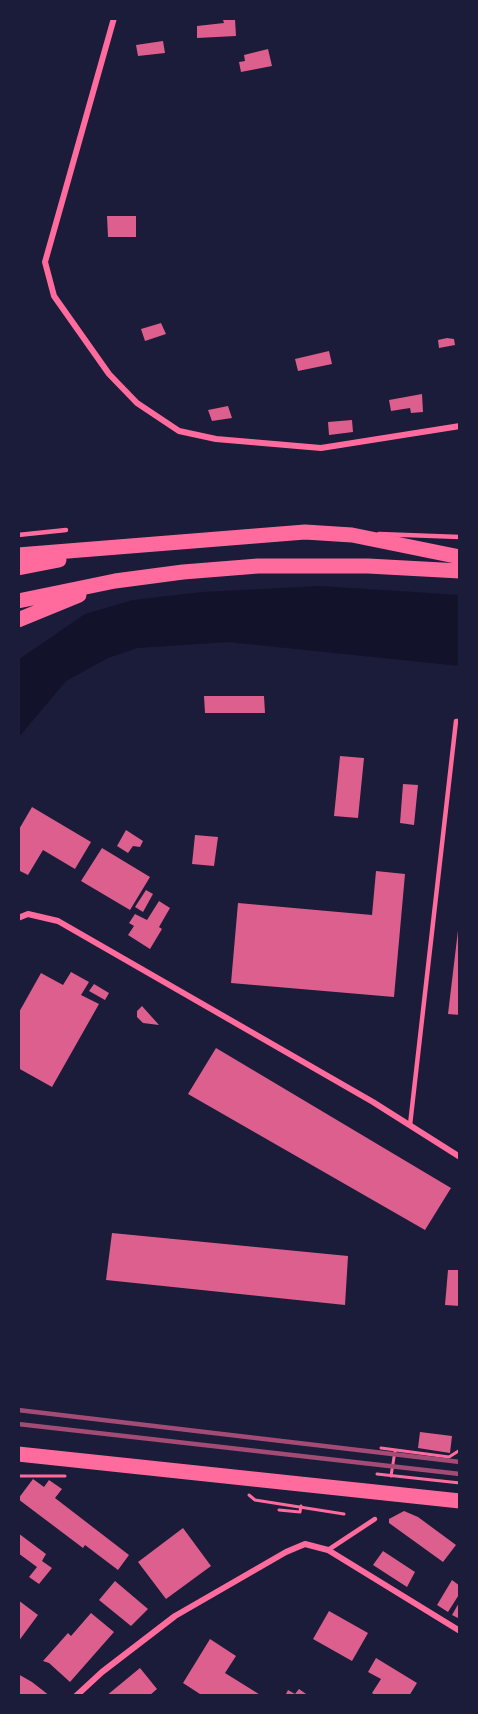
<!DOCTYPE html>
<html>
<head>
<meta charset="utf-8">
<style>
  body { margin:0 }
  #map { position:relative; width:478px; height:1714px; overflow:hidden; background:#1b1b3a; font-family:"Public Sans",sans-serif }
  canvas { display:block }
  .frame { position:absolute; inset:0; border:20px solid #1b1b3a; pointer-events:none }
</style>
</head>
<body>
<div id="map">
<canvas width="478" height="1714"></canvas>
<div class="frame"></div>
</div>
<script>
const context = document.querySelector('canvas').getContext('2d');
context.lineJoin = 'round';
function fill(path, color) {
  context.fillStyle = color;
  context.fill(path, 'evenodd');
}
function toPath(rows) {
  const path = new Path2D();
  for (const r of rows) {
    path.moveTo(r[0], r[1]);
    for (let i = 2; i < r.length; i += 2) path.lineTo(r[i], r[i + 1]);
  }
  return path;
}
function trace(path, color, width, dash) {
  context.strokeStyle = color;
  context.lineWidth = width;
  context.lineCap = dash ? 'butt' : 'round';
  context.setLineDash(dash || []);
  context.stroke(path);
}
fill(toPath([
  [319,586,460,595,460,666,228,642,137,648,108,658,66,681,18,738,18,660,85,614,133,600,203,592]
]), '#12122b');
fill(toPath([
  [235,19,236,36,197,38,197,26,224,23,223,20],
  [163,41,165,53,138,56,136,45],
  [268,49,272,66,241,72,239,62,245,61,244,55],
  [107,216,136,216,136,237,108,237],
  [161,323,166,334,145,341,141,329],
  [447,338,454,339,455,345,439,348,438,340],
  [329,351,332,364,298,371,295,359],
  [422,394,423,412,411,413,410,408,391,411,389,400],
  [228,406,232,418,212,421,208,410],
  [352,420,353,432,329,435,328,422],
  [204,696,264,696,265,713,205,713],
  [340,756,364,758,358,818,334,816],
  [403,784,418,785,414,825,400,823],
  [32,807,91,842,75,869,43,850,28,875,18,870,18,831],
  [126,830,143,841,140,847,133,846,128,853,117,846],
  [195,835,218,837,214,866,192,864],
  [102,848,150,877,130,910,81,881],
  [376,871,405,874,394,997,231,983,238,903,372,915],
  [146,890,153,894,143,912,135,907],
  [159,901,170,908,159,927,162,929,150,949,128,935,134,926,129,923,135,914,147,920],
  [459,922,460,922,460,1015,448,1014],
  [71,972,89,982,81,995,99,1004,52,1087,18,1068,18,1014,41,973,63,985],
  [94,984,109,993,105,1000,89,991],
  [142,1006,159,1025,143,1023,137,1017,137,1011],
  [216,1048,451,1188,425,1230,188,1094],
  [112,1233,348,1256,345,1305,106,1280],
  [448,1270,460,1270,460,1306,445,1305],
  [420,1432,452,1436,450,1453,418,1448],
  [33,1479,44,1487,49,1480,62,1489,55,1498,129,1555,118,1570,85,1545,83,1548,18,1499],
  [404,1511,418,1517,456,1545,443,1562,389,1523,389,1519],
  [183,1528,211,1566,166,1599,138,1562],
  [18,1533,46,1554,42,1561,52,1568,39,1584,29,1577,37,1567,18,1553],
  [383,1551,415,1572,407,1587,373,1565],
  [452,1580,460,1586,460,1593,448,1612,437,1605],
  [115,1581,148,1609,131,1626,99,1600],
  [18,1600,38,1615,18,1642],
  [460,1601,460,1619,452,1615],
  [329,1611,368,1633,352,1661,313,1639],
  [91,1613,114,1632,70,1682,49,1663,43,1661,68,1633,71,1636],
  [210,1639,236,1656,225,1673,262,1696,203,1696,183,1683],
  [376,1658,417,1683,409,1696,376,1696,372,1693,381,1679,368,1672],
  [140,1668,157,1689,149,1696,106,1696],
  [18,1674,32,1682,50,1696,18,1696],
  [299,1689,309,1696,285,1696,288,1690,295,1694]
]), '#dd5f8e');
trace(toPath([
  [381,1448,449,1457,460,1450],
  [377,1474,460,1483],
  [18,1476,65,1476],
  [391,1476,395,1451],
  [249,1495,255,1500,344,1514],
  [279,1510,300,1512,301,1506]
]), '#ff6b9d', 3);
trace(toPath([
  [379,534,460,537],
  [18,535,66,530],
  [410,1125,456,721,460,721],
  [328,1550,375,1519]
]), '#ff6b9d', 4.5);
trace(toPath([
  [114,18,45,262,54,296,109,374,137,403,179,431,216,439,321,448,460,426],
  [18,918,28,914,58,921,373,1102,460,1157],
  [76,1696,102,1672,175,1616,286,1552,305,1544,328,1550,460,1631]
]), '#ff6b9d', 6);
trace(toPath([
  [18,555,305,532,352,535,460,557],
  [18,568,59,560],
  [18,601,115,581,183,572,258,566,368,566,460,571],
  [18,620,79,595],
  [18,1454,460,1501]
]), '#ff6b9d', 15);
trace(toPath([
  [18,1410,460,1462],
  [18,1424,460,1474]
]), '#a44b75', 4.5);
</script>
</body>
</html>
